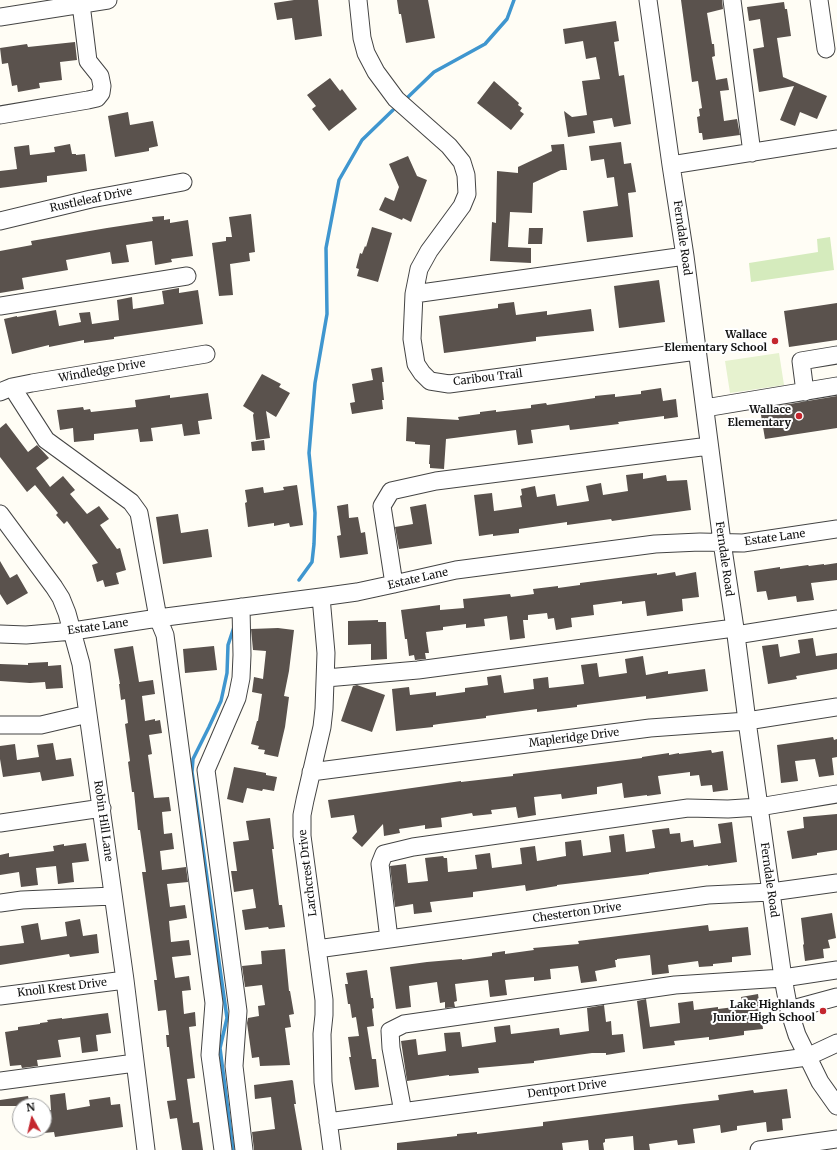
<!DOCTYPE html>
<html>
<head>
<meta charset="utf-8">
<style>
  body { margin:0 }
  #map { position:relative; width:837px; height:1150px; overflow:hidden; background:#fffdf5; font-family:Merriweather,serif }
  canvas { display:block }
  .north { position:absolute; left:12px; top:1098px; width:40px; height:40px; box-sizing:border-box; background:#fff; border:1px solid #a0a0a0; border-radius:50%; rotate:352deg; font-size:11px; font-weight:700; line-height:16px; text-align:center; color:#111 }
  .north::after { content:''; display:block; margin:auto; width:14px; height:18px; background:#c4262e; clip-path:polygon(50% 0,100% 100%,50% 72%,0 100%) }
</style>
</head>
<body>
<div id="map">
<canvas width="837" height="1150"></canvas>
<div class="north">N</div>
</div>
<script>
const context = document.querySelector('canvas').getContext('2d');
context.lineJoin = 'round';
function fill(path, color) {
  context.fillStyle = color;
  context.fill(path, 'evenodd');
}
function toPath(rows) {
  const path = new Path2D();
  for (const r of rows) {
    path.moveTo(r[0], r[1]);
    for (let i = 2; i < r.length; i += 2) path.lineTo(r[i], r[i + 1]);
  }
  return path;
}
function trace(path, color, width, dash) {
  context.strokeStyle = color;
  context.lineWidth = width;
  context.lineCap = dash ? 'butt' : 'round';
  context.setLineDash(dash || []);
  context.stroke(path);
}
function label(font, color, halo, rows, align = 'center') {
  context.font = font + ' Merriweather,serif';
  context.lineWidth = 4;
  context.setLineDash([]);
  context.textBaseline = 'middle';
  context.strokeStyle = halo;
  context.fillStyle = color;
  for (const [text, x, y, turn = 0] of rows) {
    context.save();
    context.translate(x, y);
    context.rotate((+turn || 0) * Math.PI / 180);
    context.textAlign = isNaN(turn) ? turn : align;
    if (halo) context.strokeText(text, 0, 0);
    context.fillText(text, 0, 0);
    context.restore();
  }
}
fill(toPath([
  [830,237,834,270,751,282,749,263,818,252,817,239]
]), '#d5ebbd');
fill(toPath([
  [779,353,784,385,730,393,725,361]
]), '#e6f2cf');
trace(toPath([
  [408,97,434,72,485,44,507,19,514,0],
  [299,580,312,562,314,544,315,513,309,453,315,383,327,314,326,248,339,180,362,140,393,110],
  [233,1150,220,1048,227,1018,192,772,193,759,209,727,221,701,227,673,228,645,234,627]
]), '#3f96cf', 3.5);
fill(toPath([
  [294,0,318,0,322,36,295,40,292,18,277,20,274,3],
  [397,0,428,0,435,38,406,43,401,14,399,14],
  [681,0,722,0,723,9,707,13,712,44,714,44,715,56,712,57,716,80,727,78,729,90,720,91,724,121,737,119,740,135,703,140,702,133,699,133,697,117,700,116,699,109,702,108,698,81,692,82],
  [784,2,785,9,787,9,791,36,777,38,783,77,827,96,817,119,800,112,795,126,780,120,794,86,759,92,753,49,764,47,760,19,749,21,747,7],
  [616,21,619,41,614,42,619,76,624,75,631,124,614,127,612,118,593,121,595,133,568,137,564,111,572,117,587,115,582,81,600,79,596,57,586,59,583,41,565,44,563,29],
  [75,42,77,60,60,62,62,80,39,83,40,88,18,92,17,85,12,86,8,63,2,64,0,48,27,44,28,47],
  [330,78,340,91,342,89,357,109,329,131,312,109,316,106,307,95],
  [494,81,519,103,518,105,522,108,520,111,524,114,511,130,477,103],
  [128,112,130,125,153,121,158,146,149,148,149,151,115,157,108,116],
  [621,142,624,164,631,163,636,192,628,193,633,237,587,242,583,211,618,206,614,177,607,178,604,159,591,161,589,146],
  [70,144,72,154,76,154,76,155,85,154,87,171,47,176,47,182,0,188,0,171,17,169,14,147,29,145,30,155,55,152,54,147],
  [564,144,567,170,561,170,533,183,532,213,510,212,508,247,531,248,531,263,490,261,492,222,496,223,497,171,518,173,518,167,552,151,551,145],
  [408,156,417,176,427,180,411,222,403,218,402,220,379,210,385,197,394,201,399,187,389,164],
  [251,214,255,252,249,253,250,261,230,264,233,295,219,296,212,243,226,241,226,237,232,237,229,217],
  [164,216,164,220,170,219,170,223,188,220,193,256,171,259,172,262,155,265,152,241,126,245,129,262,112,264,110,252,66,260,68,270,22,278,24,289,0,293,0,251,32,245,31,241,107,228,153,221,152,217],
  [372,227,392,233,378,282,357,276,359,269,356,268,360,253,362,254,365,246,366,247],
  [529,228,543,228,542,244,528,244],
  [659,280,665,322,619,328,614,286],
  [179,288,179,293,198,290,203,324,114,337,114,339,84,343,84,340,49,347,49,345,12,354,4,319,17,316,17,317,56,310,59,326,81,322,79,313,90,312,92,324,119,320,117,300,132,297,133,309,164,304,162,291],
  [514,302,516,315,547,311,547,315,591,309,594,331,536,337,536,341,444,353,439,316,498,308,498,304],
  [837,303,837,340,789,347,784,311],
  [382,367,384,382,382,382,384,400,382,400,383,409,352,414,350,403,355,402,352,384,373,380,371,369],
  [262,374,281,384,279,387,290,393,276,417,266,411,270,438,256,440,253,415,254,413,243,406],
  [661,388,663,401,676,399,678,417,664,419,664,416,618,422,619,424,570,430,569,425,531,430,533,443,518,445,516,430,446,439,444,469,430,468,430,464,429,464,430,445,415,444,415,442,406,441,407,417,459,420,458,417,480,414,480,412,496,410,496,412,531,408,531,405,546,403,547,405,595,398,595,396,615,394,615,397,641,394,641,391],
  [208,393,212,419,198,421,200,434,184,436,182,424,151,428,153,441,140,442,138,429,94,434,94,440,74,442,73,428,60,430,57,410,83,407,84,410,90,409,91,412,136,407,135,400,170,395,170,398],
  [837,396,837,428,765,439,760,409],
  [6,423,28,452,37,445,49,458,36,468,50,487,63,476,75,490,70,494,87,514,99,506,109,519,100,525,117,549,120,548,126,570,116,573,119,584,105,587,103,580,97,582,92,565,98,563,67,521,64,524,56,515,58,513,35,485,27,492,0,457,0,428],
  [264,440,265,450,252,451,251,442],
  [643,473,643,479,666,475,667,481,687,480,691,510,612,521,611,519,567,525,567,522,519,529,519,533,493,536,493,534,479,536,474,495,492,493,494,511,522,507,520,496,522,495,521,489,535,486,537,497,555,494,557,506,589,501,586,486,601,483,603,495,628,491,626,475],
  [297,485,303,525,290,527,289,523,274,526,274,523,248,527,245,503,247,502,245,490,263,487,264,493,284,490,283,487],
  [348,504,349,518,358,517,361,533,365,532,368,554,340,558,337,536,341,535,337,506],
  [426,504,432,544,399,549,395,527,413,524,410,507],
  [178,514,181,533,208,529,212,557,163,564,156,517],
  [0,561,10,578,17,574,28,593,7,605,0,594],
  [837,563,837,580,811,583,814,600,797,602,796,596,768,600,766,591,757,592,754,571,780,567,780,569,808,565,809,566,824,564,824,565],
  [675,572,676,576,696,572,699,597,682,599,683,611,647,616,645,601,622,604,622,601,593,605,594,615,571,618,572,627,556,630,554,618,548,619,547,613,528,615,528,620,523,620,525,638,510,640,507,616,484,619,485,626,466,628,466,624,443,627,443,630,426,632,429,653,425,653,426,659,415,660,414,655,409,656,407,639,405,639,401,610,440,605,440,610,464,608,463,599,510,594,511,597,534,594,533,589,558,586,558,588,580,585,580,583,657,573,657,575],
  [378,620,378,622,386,622,387,659,371,660,371,644,348,645,348,621],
  [278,628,294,630,289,671,284,696,289,697,285,727,278,757,264,754,265,750,258,749,259,746,251,744,257,721,258,721,262,694,252,692,254,677,263,679,266,651,253,650,251,629],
  [813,638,816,656,837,653,837,669,796,676,797,679,768,684,762,646,778,644,780,657,800,653,798,640],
  [133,646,139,682,153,680,155,694,142,696,145,721,155,719,155,721,160,720,162,733,149,735,152,754,148,755,154,798,169,797,171,811,162,812,164,834,172,833,174,849,160,851,162,870,186,867,188,882,167,884,170,907,185,905,187,918,169,921,171,942,189,940,191,955,172,957,175,978,189,976,191,990,182,991,184,1014,195,1012,196,1026,189,1027,195,1078,187,1079,193,1123,199,1122,203,1150,182,1150,177,1118,170,1119,167,1101,176,1100,169,1047,167,1047,166,1035,169,1035,166,1010,158,1011,154,980,157,980,142,872,146,872,140,830,138,830,134,792,132,792,128,762,130,761,125,724,128,723,125,699,121,700,119,684,120,684,114,649],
  [214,646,217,670,185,673,183,649],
  [643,656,646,675,668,671,668,674,705,669,708,691,646,699,646,696,577,705,577,707,537,712,537,709,486,716,486,718,439,724,433,725,433,727,396,731,392,689,409,687,410,695,436,692,436,696,465,692,465,688,488,685,487,677,501,675,504,693,534,689,533,679,548,677,549,688,584,684,581,665,597,663,599,677,627,673,625,659],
  [48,662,48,666,61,665,63,688,46,689,45,682,30,683,0,681,0,664,28,665,28,663],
  [357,685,385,695,372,732,341,721,353,686],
  [833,737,834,740,837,739,837,757,832,758,834,775,819,777,815,759,795,761,798,781,781,783,777,745],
  [53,743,56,760,71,758,74,776,42,781,40,772,3,777,0,759,0,746,15,744,17,760,39,757,37,745],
  [711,750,712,753,723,751,728,790,713,792,712,785,701,786,699,775,690,776,690,772,658,776,661,794,647,796,647,795,624,798,622,783,597,787,597,794,562,799,561,794,534,797,536,815,518,818,516,807,491,810,492,814,473,816,472,813,441,818,442,827,425,829,425,825,399,829,400,833,384,836,383,824,362,847,352,838,357,832,354,815,331,818,328,800,461,781,461,782,513,776,513,774,642,758,642,757,669,753,669,755,679,753,679,754],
  [234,767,266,773,266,775,277,777,274,791,263,789,262,791,247,788,243,803,227,799],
  [837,814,837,850,817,853,817,855,792,859,787,831,804,828,803,817],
  [270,818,274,849,272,849,279,905,282,905,285,927,269,929,268,927,245,930,242,910,256,908,253,889,234,892,231,871,237,871,233,842,249,840,246,821],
  [732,822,737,862,708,866,708,865,649,873,649,874,557,885,557,886,526,891,525,885,473,892,473,897,430,902,432,912,414,914,413,904,395,907,390,866,406,864,408,883,428,881,425,858,443,856,444,858,447,858,448,872,477,869,475,855,490,853,492,868,522,864,520,848,535,846,537,861,566,856,565,842,581,840,583,856,611,852,609,836,624,834,626,852,655,848,652,830,669,828,670,834,680,833,681,842,693,840,694,847,721,843,718,824],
  [86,843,89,861,72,863,74,882,58,884,56,866,36,868,38,885,21,887,19,872,0,875,0,855,9,853,9,857,54,851,53,846,64,844,64,846],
  [832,913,836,938,828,940,830,948,823,949,824,958,805,961,803,945,804,944,801,918],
  [80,919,83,936,97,934,99,953,70,957,69,954,0,965,0,946,24,943,21,926,38,923,41,940,67,936,65,922],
  [708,925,709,931,748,927,751,955,732,957,732,962,713,964,713,966,699,967,698,961,668,965,669,973,652,975,650,955,617,959,617,960,615,960,616,967,595,971,597,981,581,983,578,966,550,969,551,979,534,981,534,977,505,980,507,995,490,997,488,980,455,984,457,1001,454,1002,455,1007,445,1008,445,1002,440,1003,437,982,409,986,411,1007,396,1009,390,967,427,962,462,959,462,960,492,956,492,953,505,951,505,954,534,950,533,948,579,944,578,941],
  [285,949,289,991,290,991,294,1014,289,1015,291,1027,285,1028,290,1065,260,1066,259,1057,252,1058,247,1023,248,1018,259,1016,258,1006,265,1005,262,985,245,987,242,966,262,964,261,951],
  [367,970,371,998,373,998,374,1008,372,1009,374,1026,367,1027,372,1059,376,1059,379,1087,355,1090,349,1057,351,1057,348,1037,359,1036,356,1017,352,1018,350,1004,348,1004,345,984,348,984,346,973],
  [758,994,763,1029,744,1031,744,1035,709,1040,709,1037,674,1041,675,1045,643,1049,637,1001,646,999,650,1027,680,1023,678,1003,693,1001,694,1010,718,1007,718,1009,743,1006,741,997],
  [604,1005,606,1022,611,1021,612,1035,623,1034,625,1052,606,1055,606,1053,592,1053,534,1061,534,1063,478,1068,479,1073,449,1076,449,1075,407,1081,401,1041,416,1039,418,1055,446,1051,444,1033,460,1032,462,1047,496,1042,494,1027,510,1025,511,1034,559,1028,560,1035,589,1031,587,1008],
  [108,1013,111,1033,96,1035,98,1051,82,1053,80,1037,58,1040,61,1057,37,1060,38,1066,22,1068,21,1065,10,1066,5,1032,18,1030,18,1027,40,1024,40,1023,48,1022,47,1020,62,1018,62,1019],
  [292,1080,293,1081,296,1104,294,1104,302,1150,254,1150,252,1132,275,1129,271,1097,255,1099,254,1085],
  [787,1089,791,1118,782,1119,783,1130,767,1132,766,1122,737,1126,737,1130,721,1133,720,1125,693,1129,695,1143,678,1145,677,1140,649,1144,650,1150,634,1150,633,1136,605,1139,605,1142,603,1143,604,1150,589,1150,588,1140,562,1143,563,1150,397,1150,397,1143,457,1136,457,1134,477,1132,477,1134,543,1126,543,1122,684,1104,719,1100,718,1095,753,1090,754,1093],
  [65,1093,67,1110,90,1106,89,1100,110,1097,111,1105,120,1104,123,1127,55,1137,54,1132,44,1133,44,1111,51,1110,50,1095],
  [28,1096,30,1106,0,1106,0,1100]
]), '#5a524d');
const minor = toPath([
  [358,0,362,38,366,53,376,72,396,99,449,146,462,162,466,175,467,194,462,206,429,251,419,269,414,294,412,339,416,364,422,373,430,381,449,384,697,351],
  [648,0,671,165,685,256,722,542,736,635,747,721,783,978,789,1010,797,1035,820,1082,837,1106],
  [732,0,752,153],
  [819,0,826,49],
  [0,17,108,0],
  [0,115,88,100,97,98,101,93,102,86,100,76,88,61,81,4],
  [671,165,837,139],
  [0,221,91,199,183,182],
  [414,294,685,256],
  [0,306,187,276],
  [12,387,46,440,131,502,139,513,158,618,165,635,214,1003,210,1055,223,1150],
  [0,392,12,387,32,383,206,354],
  [805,392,801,361,837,355],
  [705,408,837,386],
  [0,514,54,587,61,598,67,613,81,664,125,980,146,1150],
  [394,584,382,506,391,491,436,481,709,446],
  [321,597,326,653,324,709,322,727,305,800,302,815,302,836,324,1000,324,1015,322,1034,323,1082,332,1150],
  [241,607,242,655,241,678,237,698,206,770,238,1011,234,1066,244,1150],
  [0,634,26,635,73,631,158,618,321,597,357,592,394,584,456,570,655,544,700,542,743,543,837,529],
  [736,635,837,619],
  [326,678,418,670,734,628],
  [0,725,41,725,88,714],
  [311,772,650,728,747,721,837,707],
  [0,823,102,808],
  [0,903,22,900,113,896],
  [389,939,380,864,384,854,413,847,688,808,728,809,759,807,837,794],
  [317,949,708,895,771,892,837,883],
  [0,996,125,980],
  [789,1010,837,997],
  [0,1081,135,1063],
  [403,1112,391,1048,390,1031,404,1024,675,985,783,978,837,970],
  [328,1122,807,1057,837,1043],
  [759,1150,837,1139]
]);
trace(minor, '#444', 19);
trace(minor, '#fff', 17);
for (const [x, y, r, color] of [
  [775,341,4,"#c4262e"],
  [799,416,4,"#c4262e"],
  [823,1011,4,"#c4262e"]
]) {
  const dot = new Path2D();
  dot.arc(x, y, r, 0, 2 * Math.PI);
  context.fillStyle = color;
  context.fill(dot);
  trace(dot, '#fff', 1.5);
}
label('11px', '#111', '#fff', [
  ["Rustleleaf Drive",91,200,-12],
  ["Ferndale Road",682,238,82],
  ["Windledge Drive",102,371,-10],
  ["Caribou Trail",488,378,-7],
  ["Estate Lane",775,538,-8],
  ["Ferndale Road",724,559,82],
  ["Estate Lane",418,579,-13],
  ["Estate Lane",98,627,-8],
  ["Mapleridge Drive",574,738,-7],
  ["Robin Hill Lane",103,821,82],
  ["Larchcrest Drive",308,873,-97],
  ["Ferndale Road",769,880,82],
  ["Chesterton Drive",577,913,-8],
  ["Knoll Krest Drive",62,988,-7],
  ["Dentport Drive",567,1089,-8]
]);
label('bold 11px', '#111', '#fff', [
  ["Wallace",767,335],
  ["Elementary School",767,348],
  ["Wallace",791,410],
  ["Elementary",791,423],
  ["Lake Highlands",815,1005],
  ["Junior High School",815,1018]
], 'right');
</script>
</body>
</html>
